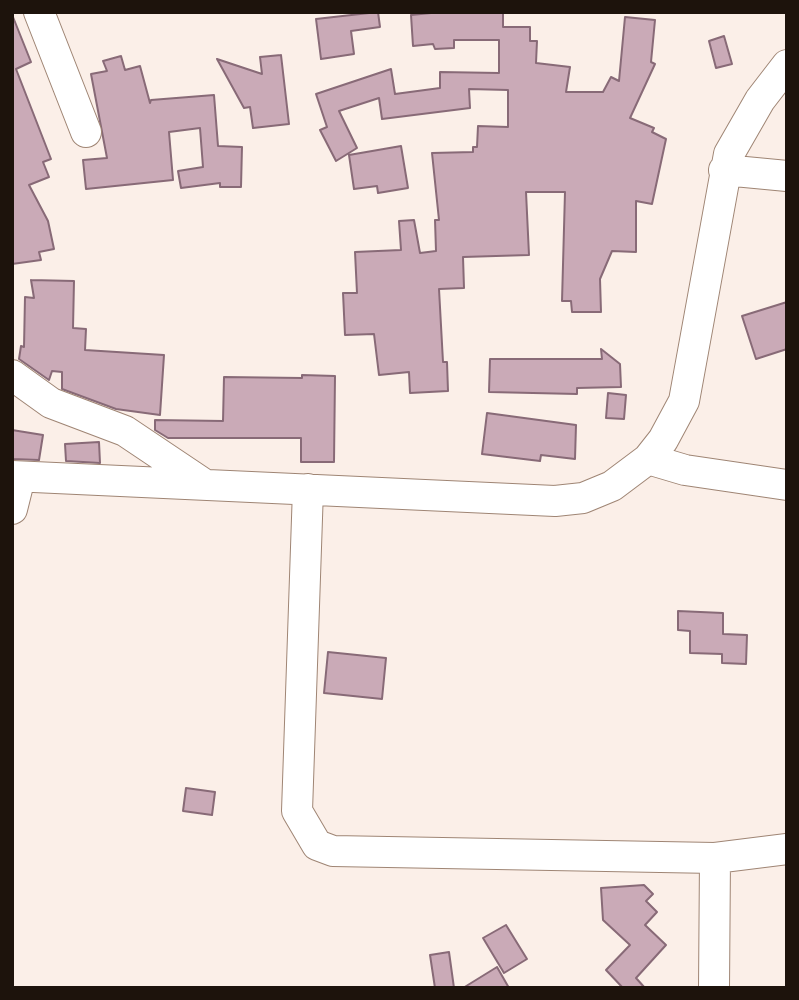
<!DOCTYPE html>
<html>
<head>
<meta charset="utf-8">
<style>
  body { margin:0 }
  #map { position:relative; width:799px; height:1000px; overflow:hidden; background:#fbefe8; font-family:"Sofia Sans Condensed",sans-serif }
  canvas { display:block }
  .frame { position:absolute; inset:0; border:14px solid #1d130c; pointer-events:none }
</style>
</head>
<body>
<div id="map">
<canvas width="799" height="1000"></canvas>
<div class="frame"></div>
</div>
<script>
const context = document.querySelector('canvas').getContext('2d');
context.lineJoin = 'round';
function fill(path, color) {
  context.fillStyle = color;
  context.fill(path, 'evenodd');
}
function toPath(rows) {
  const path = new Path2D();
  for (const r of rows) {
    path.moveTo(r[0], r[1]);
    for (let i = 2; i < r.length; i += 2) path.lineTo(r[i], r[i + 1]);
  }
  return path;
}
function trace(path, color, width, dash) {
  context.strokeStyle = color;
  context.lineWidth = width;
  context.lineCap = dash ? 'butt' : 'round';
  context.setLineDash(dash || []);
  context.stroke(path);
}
const building = toPath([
  [378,12,380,27,351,31,354,54,321,59,316,19,378,12],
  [441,12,503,12,503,27,530,27,530,41,537,41,536,63,570,67,566,92,603,92,611,77,619,81,625,17,655,20,651,62,655,64,630,118,654,128,652,132,666,139,652,204,636,201,636,252,612,251,600,279,601,312,572,312,571,301,562,301,565,192,526,192,529,255,463,257,464,288,439,289,443,362,447,362,448,391,410,393,409,372,379,375,374,334,345,335,343,293,357,293,355,252,401,250,399,221,414,220,420,253,436,251,435,220,439,220,432,153,473,152,473,147,477,147,478,126,508,127,508,90,469,89,470,108,382,119,379,98,339,111,357,148,336,161,320,130,327,127,316,94,391,69,395,94,440,88,440,72,499,73,499,40,454,40,454,48,435,49,433,44,413,46,411,15,441,12],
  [13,17,31,62,16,69,51,159,43,162,49,177,29,185,48,221,54,249,39,252,41,260,12,264,13,17],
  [724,36,732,64,716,68,709,41,724,36],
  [281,55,289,124,253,128,250,107,244,108,217,59,262,74,260,57,281,55],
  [121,56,125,70,140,66,150,103,151,100,214,95,218,146,242,147,241,187,220,187,220,183,181,188,178,171,203,167,200,128,169,132,173,180,86,189,83,160,107,158,91,74,107,71,103,61,121,56],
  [401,146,408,188,378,193,377,186,354,189,349,155,401,146],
  [31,280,74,281,73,328,86,329,85,350,164,355,160,415,116,409,62,389,62,372,52,371,49,380,19,359,21,346,24,347,25,297,34,298,31,280],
  [787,302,787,349,756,359,742,316,787,302],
  [601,349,620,364,621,387,577,388,577,394,489,392,490,359,602,359,601,349],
  [302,375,335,376,334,462,301,462,301,438,168,438,155,430,155,420,223,421,224,377,302,378,302,375],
  [608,393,626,395,624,419,606,418,608,393],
  [487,413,576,425,575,459,541,455,540,461,482,454,487,413],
  [12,430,43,435,39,460,12,459,12,430],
  [99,442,100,463,66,461,65,444,99,442],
  [678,611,723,613,723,634,747,635,746,664,722,663,722,654,690,653,690,631,678,630,678,611],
  [328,652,386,658,382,699,324,693,328,652],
  [186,788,215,792,212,815,183,811,186,788],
  [644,885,653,894,646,901,657,912,645,925,666,945,636,978,645,988,623,988,606,970,630,945,603,920,601,888,644,885],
  [506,925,527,959,504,973,483,938,506,925],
  [449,952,454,988,435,988,430,955,449,952],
  [497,967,509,988,463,988,497,967]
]);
fill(building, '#caaab7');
trace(building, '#886a77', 2);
const minor = toPath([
  [39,12,86,132],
  [724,170,787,176],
  [12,375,51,403,125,431,204,484],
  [648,459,685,470,787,485],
  [12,476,555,501,583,498,612,486,648,459,663,440,684,401,729,154,760,100,787,65],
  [308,489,297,811,317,845,333,851,715,858,787,849],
  [12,509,20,477],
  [714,988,715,858]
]);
trace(minor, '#9f8574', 32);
trace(minor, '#fff', 30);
</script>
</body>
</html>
